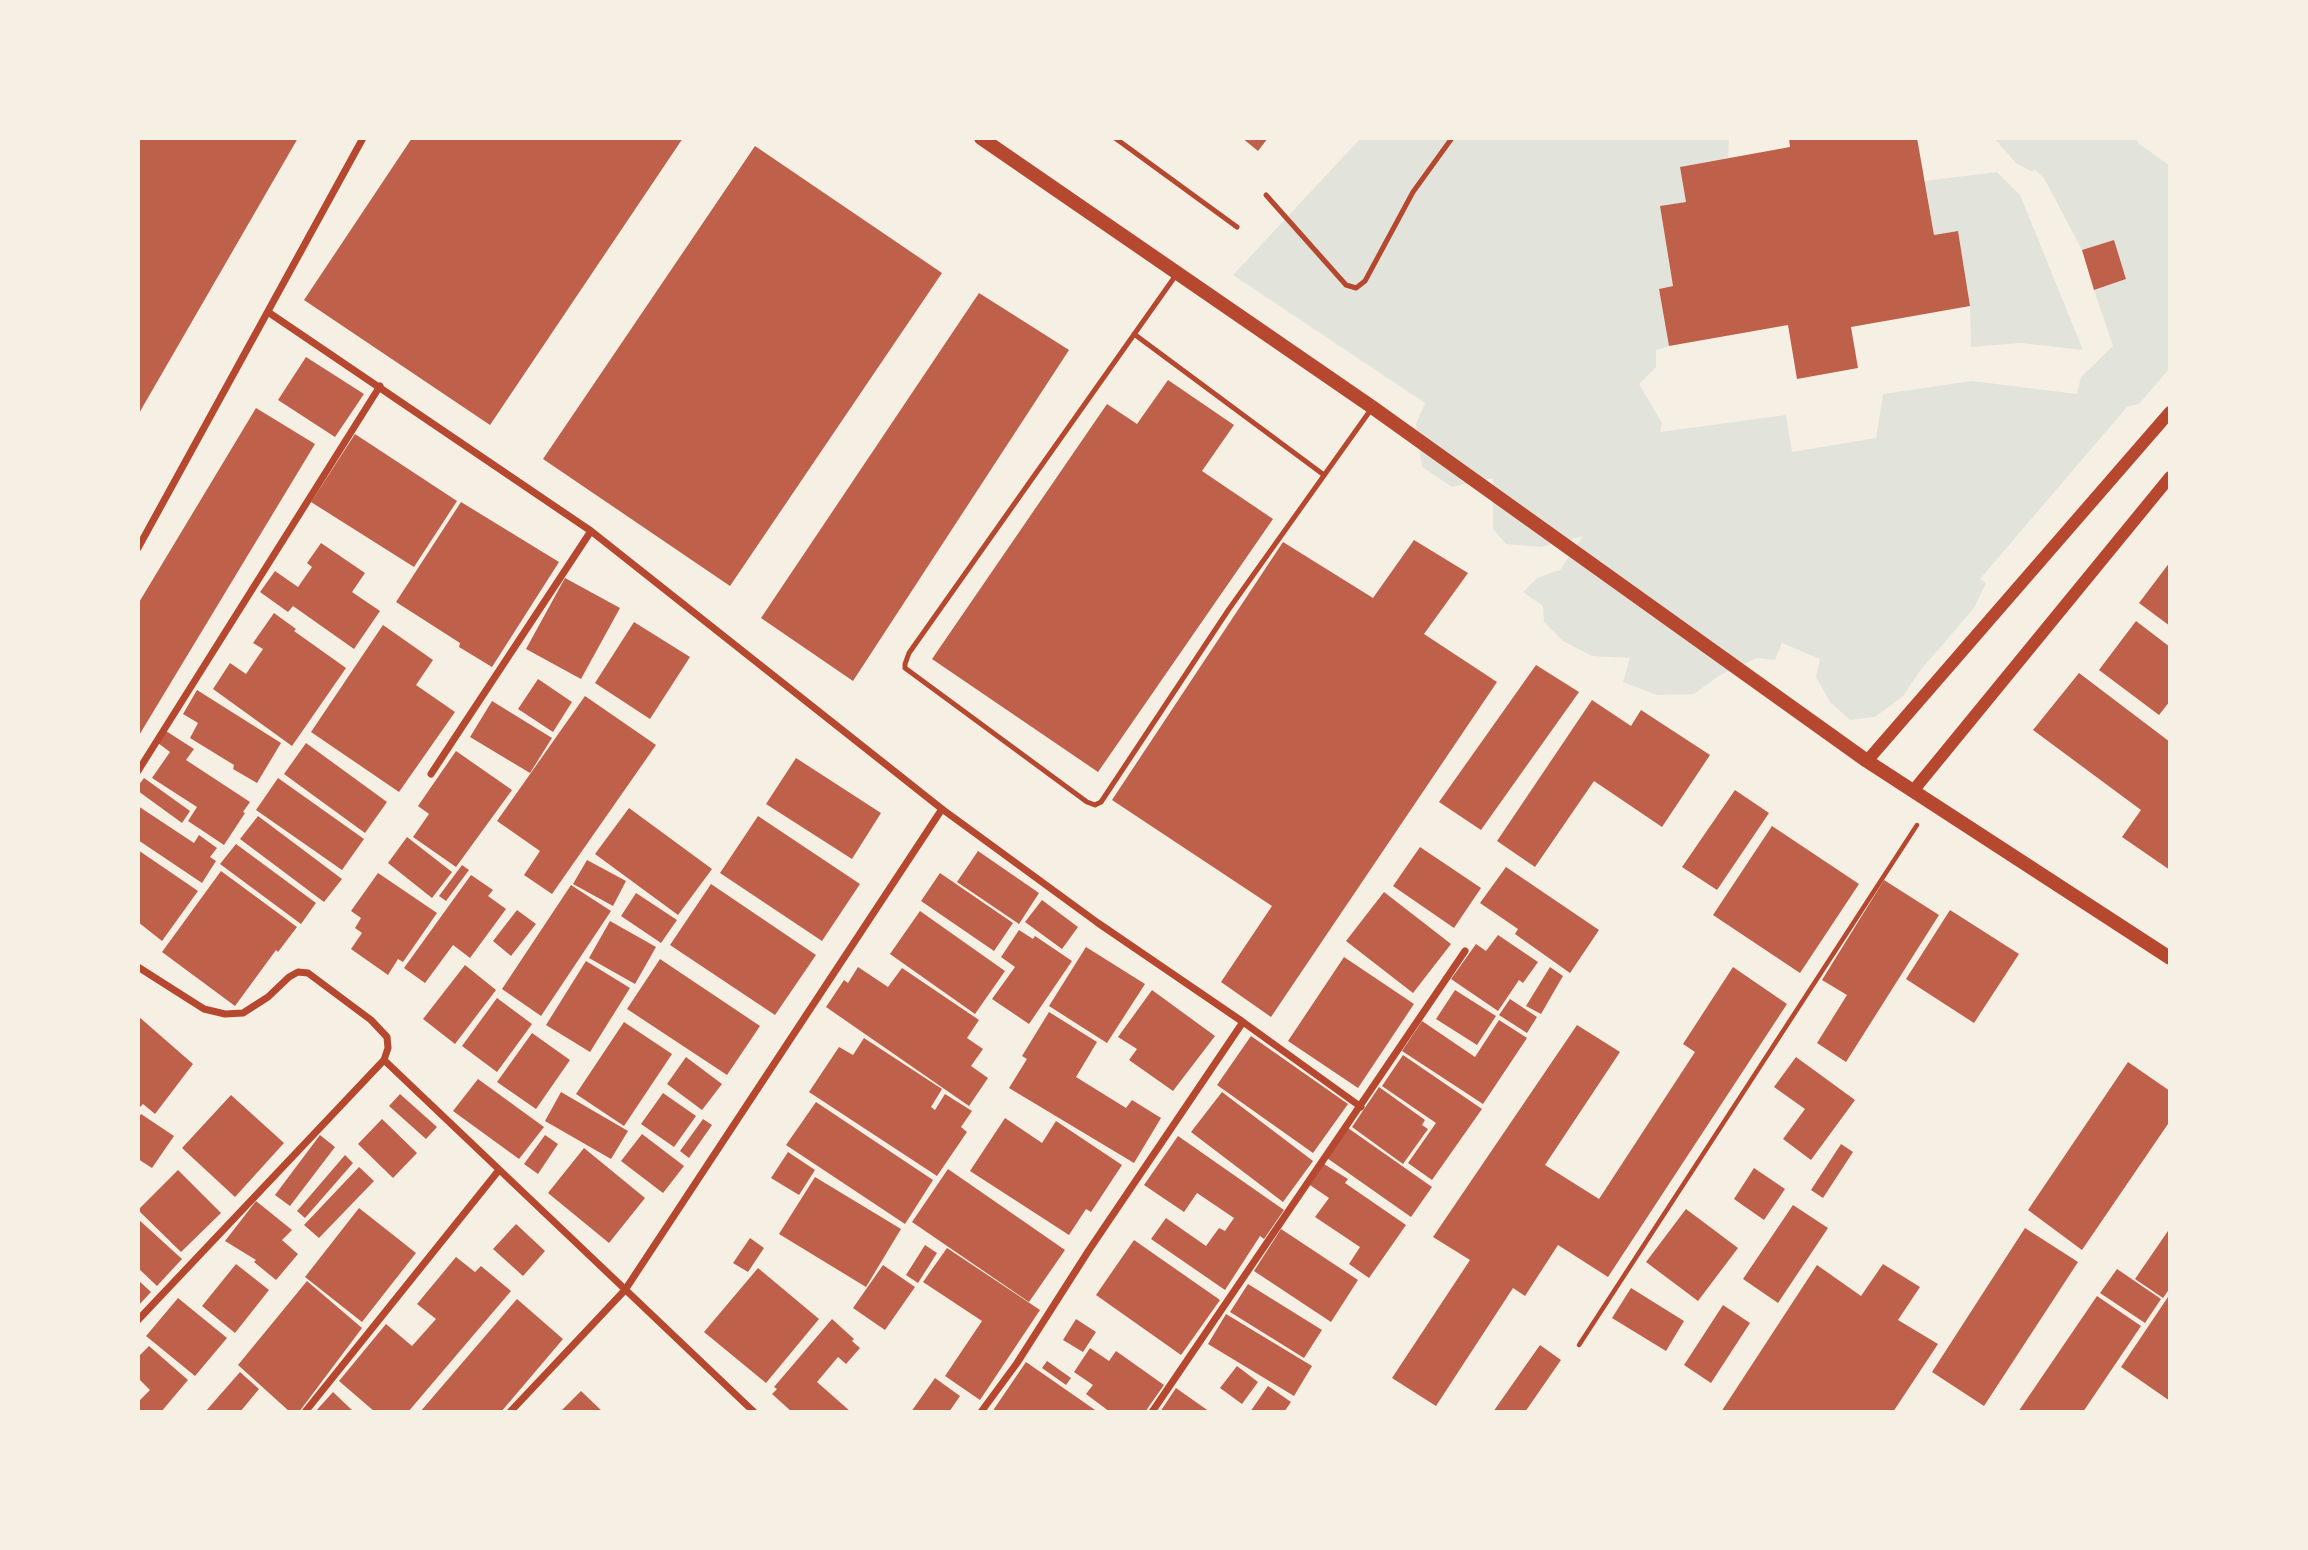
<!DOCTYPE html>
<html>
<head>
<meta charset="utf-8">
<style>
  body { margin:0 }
  #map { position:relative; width:2308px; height:1550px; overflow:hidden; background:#f6efe4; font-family:"Crimson Pro",serif }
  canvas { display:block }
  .frame { position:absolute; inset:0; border:140px solid #f6efe4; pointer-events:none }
</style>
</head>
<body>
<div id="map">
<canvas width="2308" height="1550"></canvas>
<div class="frame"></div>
</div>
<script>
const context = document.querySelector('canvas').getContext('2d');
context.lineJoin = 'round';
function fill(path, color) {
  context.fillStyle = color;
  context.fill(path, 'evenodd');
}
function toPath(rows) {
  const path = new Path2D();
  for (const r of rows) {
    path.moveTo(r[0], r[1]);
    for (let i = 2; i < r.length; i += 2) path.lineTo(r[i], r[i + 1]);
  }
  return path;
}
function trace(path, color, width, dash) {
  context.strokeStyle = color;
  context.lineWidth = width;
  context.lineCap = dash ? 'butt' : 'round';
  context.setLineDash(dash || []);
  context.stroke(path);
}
fill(toPath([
  [1361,138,1729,138,1728,158,1680,167,1686,202,1660,207,1673,286,1659,289,1669,346,1656,350,1656,367,1639,384,1662,423,1660,432,1786,415,1792,452,1876,438,1883,394,1972,381,2077,394,2081,377,2113,346,2094,290,2126,279,2114,241,2082,250,2044,178,2035,170,2031,171,2016,163,1994,138,2137,138,2138,143,2170,166,2170,368,2139,404,2127,407,1980,579,1986,583,1974,608,1919,672,1903,696,1875,717,1850,720,1830,702,1816,677,1820,659,1782,643,1775,660,1757,658,1720,675,1694,694,1657,695,1623,682,1630,658,1592,656,1563,641,1544,622,1543,606,1523,592,1537,578,1560,570,1583,536,1541,547,1506,544,1493,529,1493,478,1452,487,1422,467,1416,424,1425,403,1233,275],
  [1997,172,2020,195,2083,350,2021,343,1971,347,1970,306,1958,231,1934,235,1925,181]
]), '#e2e4dc');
fill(toPath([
  [138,138,298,138,138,415],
  [412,138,683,138,490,425,304,300],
  [1242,138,1268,138,1258,151],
  [1789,138,1917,138,1934,235,1958,231,1970,306,1851,327,1858,368,1797,379,1788,325,1669,346,1659,289,1673,286,1660,206,1686,202,1680,167,1790,147],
  [755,146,942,273,730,586,543,459],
  [2114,240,2126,279,2094,290,2082,250],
  [979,293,1069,350,853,681,761,618],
  [306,357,364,394,335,437,278,400],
  [1168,380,1234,425,1202,471,1273,519,1098,772,932,659,1107,404,1137,424],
  [256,408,315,444,138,737,138,604],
  [355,434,457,501,414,567,311,502],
  [461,502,559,562,492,667,459,647,460,643,396,602],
  [1414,540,1468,573,1424,634,1497,682,1271,1017,1221,982,1272,906,1112,800,1283,542,1373,598],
  [321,543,365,573,352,592,380,611,354,649,293,606,288,612,260,592,275,571,298,587,312,567,307,563],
  [2170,562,2170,626,2139,603],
  [565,578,620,608,581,679,526,649],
  [274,613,296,629,294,631,346,668,292,746,213,689,230,663,246,674,263,649,253,643],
  [2136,621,2170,647,2170,701,2159,715,2099,670],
  [634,622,690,657,650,719,595,683],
  [383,625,433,660,416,685,455,712,399,792,311,732],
  [1536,665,1579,692,1481,830,1439,802],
  [2079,673,2170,742,2170,870,2122,837,2141,810,2033,730],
  [538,679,572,702,553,732,518,709],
  [197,690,281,743,257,783,233,769,234,765,190,738,198,723,183,714],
  [585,696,656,745,552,894,524,875,540,851,497,821],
  [1592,700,1631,726,1641,710,1710,755,1662,827,1594,781,1535,867,1497,841],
  [492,701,552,738,530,773,470,737],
  [166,731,194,749,186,760,250,802,243,812,245,813,224,845,188,821,197,807,152,778,170,752,158,743],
  [306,743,387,802,365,833,284,774],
  [456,751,512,790,456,867,413,837,429,814,418,806],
  [796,758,881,813,852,859,766,804],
  [144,778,190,811,182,823,138,791,138,786],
  [278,778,364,839,342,870,256,810],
  [1735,790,1769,813,1717,890,1682,867],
  [138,806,194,843,199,835,217,848,210,857,216,861,202,883,138,840],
  [629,808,712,869,678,915,595,854],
  [258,816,342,879,324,902,240,839],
  [758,816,860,884,822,941,720,873],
  [1772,826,1859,884,1800,973,1713,915],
  [407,837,452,872,432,898,388,863],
  [236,844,316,903,301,924,220,864],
  [1420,847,1481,888,1454,928,1393,886],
  [138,850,198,891,162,941,138,922],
  [978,851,1039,893,1019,924,957,882],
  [587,860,626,881,613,906,573,884],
  [462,865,469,870,446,901,439,896],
  [1506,867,1599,930,1570,973,1515,934,1518,929,1480,903],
  [221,871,297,927,278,952,276,950,235,1006,162,952],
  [378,873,437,913,403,962,398,959,388,975,351,949,362,933,355,928,361,918,351,911],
  [940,873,1013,923,994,951,921,901],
  [471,875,493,890,488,896,506,909,470,958,453,945,425,983,404,968],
  [1884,880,1939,915,1846,1062,1817,1043,1847,995,1822,980],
  [711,884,816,955,775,1015,670,945],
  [571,885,611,911,541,1016,502,989],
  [1384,892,1451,944,1413,993,1346,941],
  [636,893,677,920,661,943,621,916],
  [1042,900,1078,927,1062,949,1025,922],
  [517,910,536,924,511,956,493,941],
  [1950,910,2019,954,1974,1023,1906,979],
  [920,911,1005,971,975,1014,890,954],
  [610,921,656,947,635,984,589,958],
  [1019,930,1033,939,1035,936,1072,961,1029,1024,992,999,1015,967,1001,957],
  [1498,935,1538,962,1523,983,1519,980,1498,1011,1451,979,1476,944,1486,951],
  [1086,947,1145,984,1107,1043,1049,1006],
  [1344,957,1414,1004,1358,1088,1288,1041],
  [660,959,760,1026,727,1075,627,1009],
  [586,961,630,988,590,1052,546,1025],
  [465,965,496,990,455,1044,423,1019],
  [858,967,888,987,902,968,979,1020,967,1038,983,1049,971,1066,988,1078,969,1106,826,1007,844,980,848,983],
  [1550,967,1563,976,1541,1014,1526,1006],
  [1733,967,1787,1004,1608,1277,1558,1245,1525,1296,1513,1288,1436,1406,1392,1378,1470,1260,1433,1237,1577,1025,1620,1052,1545,1165,1599,1199,1695,1052,1683,1044],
  [1152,990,1215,1036,1173,1091,1129,1060,1137,1049,1118,1037],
  [1455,990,1496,1016,1477,1045,1436,1019],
  [497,998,532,1024,497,1072,462,1046],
  [1510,999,1537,1017,1527,1033,1499,1015],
  [1049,1012,1097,1042,1076,1077,1126,1108,1132,1100,1161,1118,1134,1163,1009,1088,1027,1059,1022,1056],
  [138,1016,193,1064,155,1114,143,1104,138,1109],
  [1499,1020,1527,1038,1483,1104,1402,1051,1422,1021,1475,1057],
  [624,1022,672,1054,624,1126,576,1094],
  [532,1033,570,1060,536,1109,497,1082],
  [1251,1036,1348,1104,1313,1153,1217,1085],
  [864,1038,942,1089,931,1107,935,1110,945,1094,972,1111,961,1127,967,1132,937,1176,809,1092,839,1047,853,1055],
  [1403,1055,1482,1109,1432,1180,1408,1163,1436,1123,1382,1086],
  [686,1057,722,1084,702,1110,667,1084],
  [1796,1057,1855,1100,1811,1160,1783,1139,1805,1109,1774,1087],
  [2128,1062,2170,1091,2170,1121,2082,1250,2028,1210],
  [478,1079,544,1127,519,1159,453,1111],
  [1379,1087,1425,1120,1422,1125,1428,1129,1403,1164,1352,1127],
  [561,1092,628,1131,611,1159,545,1121],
  [1222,1092,1313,1161,1283,1202,1191,1132],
  [663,1093,696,1116,674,1147,641,1124],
  [400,1094,437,1127,426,1139,389,1106],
  [231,1095,284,1143,235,1197,182,1148],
  [816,1102,933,1180,905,1224,786,1145],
  [141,1114,174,1136,152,1168,138,1159,138,1118],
  [1005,1118,1042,1143,1056,1121,1122,1165,1091,1212,1086,1209,1069,1235,970,1171],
  [382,1119,417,1153,393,1178,358,1144],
  [703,1119,712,1125,689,1158,680,1151],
  [1348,1128,1432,1187,1411,1217,1327,1158],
  [642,1134,684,1166,663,1193,621,1161],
  [320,1135,335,1147,290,1206,275,1195],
  [545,1135,558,1144,538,1174,524,1164],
  [1178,1136,1284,1210,1264,1239,1260,1236,1225,1290,1151,1239,1166,1218,1206,1246,1219,1228,1225,1231,1234,1218,1197,1193,1184,1212,1144,1185],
  [1841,1144,1853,1152,1823,1198,1811,1190],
  [584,1148,645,1198,609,1243,548,1193],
  [788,1152,815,1170,799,1195,771,1178],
  [345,1155,353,1163,305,1218,297,1211],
  [1324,1164,1348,1179,1345,1183,1406,1225,1369,1278,1349,1264,1360,1247,1315,1217,1329,1198,1310,1185],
  [359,1167,374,1181,319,1238,304,1225],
  [1754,1168,1785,1189,1764,1220,1734,1199],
  [948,1169,1065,1250,1029,1302,912,1222],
  [178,1170,221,1213,181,1252,138,1210],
  [815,1177,901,1229,866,1287,779,1234],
  [256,1201,292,1230,282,1240,298,1254,276,1280,254,1262,256,1260,225,1241],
  [1793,1205,1828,1228,1778,1303,1743,1279],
  [359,1208,416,1253,362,1322,305,1277],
  [1686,1209,1738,1248,1698,1301,1646,1262],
  [138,1219,182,1259,157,1286,138,1268],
  [516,1224,545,1251,523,1276,493,1249],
  [2025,1228,2078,1262,1984,1406,1932,1372],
  [2170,1228,2170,1288,2163,1298,2135,1279],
  [1281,1229,1358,1280,1331,1322,1254,1271],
  [750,1238,764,1248,748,1272,733,1263],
  [1134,1240,1220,1300,1181,1355,1096,1295],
  [925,1245,937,1253,918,1283,906,1275],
  [947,1248,1040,1310,980,1400,945,1376,982,1321,923,1282],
  [456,1257,475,1272,481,1266,511,1291,408,1412,375,1412,339,1381,386,1324,412,1346,436,1319,417,1304],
  [236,1264,269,1290,235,1333,202,1306],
  [1883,1264,1920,1287,1898,1320,1938,1344,1893,1412,1721,1412,1817,1265,1861,1296],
  [883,1265,915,1287,885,1330,853,1308],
  [758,1268,819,1319,766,1383,704,1332],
  [2117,1269,2161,1299,2145,1323,2100,1293],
  [138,1280,151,1292,138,1306],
  [307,1281,362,1328,299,1412,290,1412,238,1365],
  [1248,1284,1322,1330,1304,1358,1230,1312],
  [1631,1288,1684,1321,1666,1351,1612,1318],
  [2170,1294,2170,1401,2121,1367],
  [2097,1296,2141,1326,2083,1412,2018,1412],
  [178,1298,227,1338,195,1376,146,1336],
  [517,1299,563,1339,501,1412,420,1412],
  [1723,1305,1750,1323,1711,1383,1684,1365],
  [1226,1314,1312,1366,1294,1396,1208,1344],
  [832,1319,854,1339,852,1341,860,1348,846,1364,838,1357,817,1382,851,1412,792,1412,772,1394,777,1389,774,1387],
  [1076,1319,1096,1332,1083,1352,1063,1340],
  [1540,1345,1561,1360,1525,1412,1493,1412],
  [149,1346,188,1380,161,1412,138,1412,138,1402,150,1390,138,1378,138,1357],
  [1090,1348,1109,1361,1116,1351,1164,1385,1145,1412,1110,1412,1086,1394,1093,1385,1074,1372],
  [1047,1361,1071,1378,1066,1385,1042,1368],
  [1026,1362,1098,1412,994,1412,994,1409],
  [1237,1366,1258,1382,1242,1404,1220,1388],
  [240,1372,259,1389,240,1412,205,1412],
  [935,1378,960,1396,949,1412,911,1412],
  [1268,1386,1291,1402,1284,1412,1250,1412],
  [1176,1388,1210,1412,1160,1412],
  [581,1391,603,1412,563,1412,562,1410],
  [333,1392,354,1412,315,1412]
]), '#bf614a');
trace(toPath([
  [1579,1345,1917,825]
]), '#b5482f', 4.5);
trace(toPath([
  [1115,138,1237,227],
  [1266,195,1346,285,1356,288,1365,281,1413,192,1452,138],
  [1176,275,909,653,905,664,905,668,1087,802,1095,805,1101,802,1229,609,1372,408],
  [1134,334,1324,475]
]), '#b5482f', 5);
trace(toPath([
  [268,312,591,531,942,809,1098,923,1243,1022,1361,1107],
  [138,548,363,138],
  [138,771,380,386],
  [431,774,591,531],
  [138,967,204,1009,225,1014,243,1013,268,997,289,977,298,972,308,973,371,1020,387,1037,388,1048,384,1060,754,1412],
  [138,1320,384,1060],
  [305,1412,499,1170],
  [510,1412,625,1290,942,809],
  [981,1412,1017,1363,1089,1250,1243,1022],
  [1152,1412,1465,951]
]), '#b5482f', 7);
trace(toPath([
  [1867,761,2170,412],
  [1913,791,2170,477]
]), '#b5482f', 12);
trace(toPath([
  [981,138,1372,407,1867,761,2170,958]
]), '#b5482f', 14);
</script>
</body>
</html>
